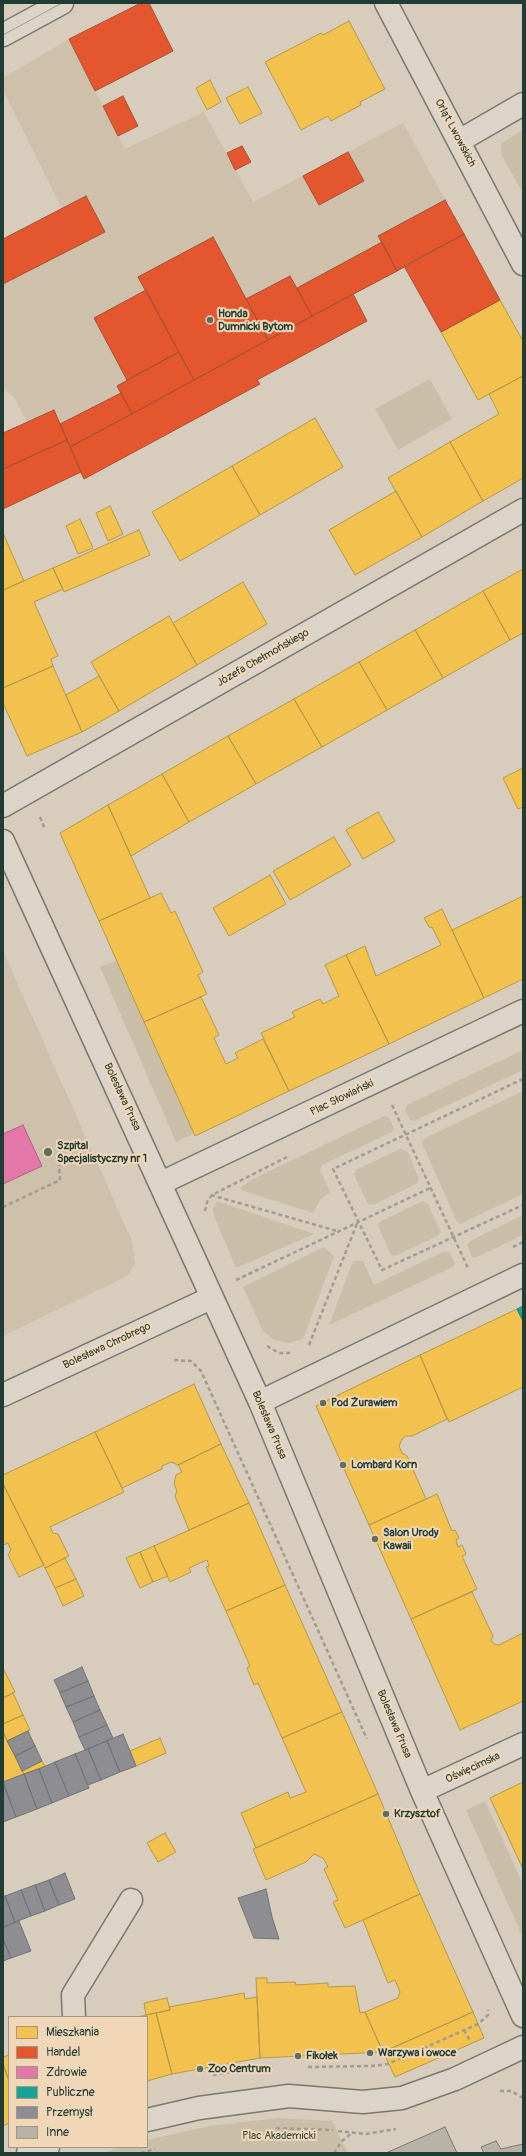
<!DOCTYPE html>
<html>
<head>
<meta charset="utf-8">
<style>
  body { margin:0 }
  #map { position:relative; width:526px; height:2156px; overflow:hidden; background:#d8ccbc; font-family:Pangolin,sans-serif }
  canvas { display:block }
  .frame { position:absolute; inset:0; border:4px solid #1f3d34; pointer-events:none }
  .legend { position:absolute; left:8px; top:2016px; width:140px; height:132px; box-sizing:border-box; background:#f1d7b8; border:1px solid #9d9983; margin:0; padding:5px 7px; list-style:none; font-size:12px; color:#1f3d34 }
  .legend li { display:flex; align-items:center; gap:8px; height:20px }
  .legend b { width:20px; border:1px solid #9d9983 }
</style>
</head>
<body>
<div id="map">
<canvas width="526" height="2156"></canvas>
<div class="frame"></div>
<ul class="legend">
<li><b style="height:11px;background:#f2c14e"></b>Mieszkania</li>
<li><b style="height:11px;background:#e4572e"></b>Handel</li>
<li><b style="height:11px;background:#e377a8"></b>Zdrowie</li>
<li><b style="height:11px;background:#17a398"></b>Publiczne</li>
<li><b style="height:11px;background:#8d8d92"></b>Przemysł</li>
<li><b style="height:11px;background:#b8b1a5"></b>Inne</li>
</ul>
</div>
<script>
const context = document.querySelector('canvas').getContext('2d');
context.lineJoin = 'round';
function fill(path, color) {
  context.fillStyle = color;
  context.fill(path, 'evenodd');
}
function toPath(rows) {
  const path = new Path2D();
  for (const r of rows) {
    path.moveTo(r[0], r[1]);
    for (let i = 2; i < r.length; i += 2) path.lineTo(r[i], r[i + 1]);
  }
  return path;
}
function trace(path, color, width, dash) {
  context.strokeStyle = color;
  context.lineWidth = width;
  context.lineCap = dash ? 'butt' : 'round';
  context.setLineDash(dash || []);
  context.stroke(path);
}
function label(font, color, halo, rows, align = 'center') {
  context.font = font + ' Pangolin,sans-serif';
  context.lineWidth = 4;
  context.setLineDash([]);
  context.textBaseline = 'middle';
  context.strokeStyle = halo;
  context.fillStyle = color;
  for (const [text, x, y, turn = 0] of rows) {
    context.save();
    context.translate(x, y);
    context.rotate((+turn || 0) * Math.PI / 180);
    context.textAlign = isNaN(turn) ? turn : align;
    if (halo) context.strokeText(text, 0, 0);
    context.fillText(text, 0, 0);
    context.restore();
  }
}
fill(toPath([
  [69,39,125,149,204,112,253,202,403,123,464,234,70,447,27,422,14,397,3,388,3,284,105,232,86,196,62,209,3,90,3,78],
  [3,951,132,1241,135,1264,127,1276,3,1336]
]), '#cec0aa');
fill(toPath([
  [523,130,523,193,502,156,501,148,502,143],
  [430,379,452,419,398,450,375,409],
  [125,957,202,1130,176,1142,100,967],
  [523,1050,523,1070,414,1121,410,1120,405,1110,407,1105],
  [523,1091,523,1194,460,1224,457,1222,422,1143,425,1138],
  [384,1116,389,1117,394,1128,392,1132,322,1165,320,1170,330,1192,320,1200,313,1213,241,1190,241,1187,253,1179],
  [400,1149,408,1152,419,1179,418,1183,373,1205,368,1204,354,1175,356,1170],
  [217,1201,314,1234,236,1268,214,1216,213,1209],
  [423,1201,428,1204,440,1230,439,1235,395,1256,391,1255,378,1225,379,1222],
  [523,1215,523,1235,475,1258,472,1257,467,1245,470,1241],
  [324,1247,334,1256,303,1339,288,1343,274,1340,263,1331,243,1287],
  [445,1251,450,1253,455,1264,453,1267,329,1325,353,1261,363,1261,374,1285],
  [485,1801,523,1884,523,1938,466,1810],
  [278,2118,332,2121,348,2153,103,2153,122,2147,147,2147,147,2140,210,2126]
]), '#cbbea9');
const homes = toPath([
  [349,21,385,89,360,102,361,105,331,121,328,116,301,130,265,62,321,33,323,35,349,21],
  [210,80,221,102,207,110,196,88,210,80],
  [248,87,262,113,240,124,226,98,248,87],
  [500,300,523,341,523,376,478,400,441,332,500,300],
  [523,376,523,478,483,501,450,442,499,414,489,394,523,376],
  [315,418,343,467,260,515,232,466,315,418],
  [450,442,483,501,422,537,388,478,450,442],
  [232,466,260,515,180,561,152,512,232,466],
  [396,491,422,537,355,575,329,530,396,491],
  [110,506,123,534,108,541,96,513,110,506],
  [80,519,93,548,78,554,66,526,80,519],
  [139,530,150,555,64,592,53,568,139,530],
  [3,533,24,581,3,590,3,533],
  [53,568,63,589,34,602,58,656,51,659,53,666,3,688,3,590,53,568],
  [523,569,523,633,510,640,483,591,523,569],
  [243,582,267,624,197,665,173,623,243,582],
  [483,591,510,640,443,678,415,630,483,591],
  [169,616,197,665,119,711,91,662,169,616],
  [415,630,443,678,387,710,359,662,415,630],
  [359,662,387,710,322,747,294,699,359,662],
  [53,666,82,732,27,756,3,703,3,688,53,666],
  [99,676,119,711,82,732,66,695,99,676],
  [294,699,322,747,256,784,228,736,294,699],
  [228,736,256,784,189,822,162,774,228,736],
  [523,768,523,807,518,809,503,778,523,768],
  [162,774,189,822,131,856,108,805,162,774],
  [108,805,150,898,99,921,60,833,108,805],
  [378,812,395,841,363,859,346,830,378,812],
  [334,837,351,865,290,900,273,871,334,837],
  [270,875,286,904,229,936,213,908,270,875],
  [161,893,171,913,175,911,203,972,198,975,207,994,144,1022,99,921,161,893],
  [523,896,523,979,484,998,452,930,523,896],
  [442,909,484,998,389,1044,346,955,365,946,376,976,441,945,432,927,430,928,424,918,442,909],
  [346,955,389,1044,289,1091,261,1033,295,1017,292,1012,320,999,323,1004,339,996,325,965,346,955],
  [201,997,219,1035,214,1038,226,1064,238,1058,235,1053,263,1039,289,1091,195,1136,144,1022,201,997],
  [517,1309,523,1321,523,1387,449,1422,420,1355,517,1309],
  [420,1355,447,1419,412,1436,406,1436,402,1439,399,1446,402,1453,407,1456,426,1499,369,1525,316,1406,420,1355],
  [194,1384,221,1444,178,1465,171,1462,162,1466,162,1469,122,1488,95,1432,194,1384],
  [95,1432,124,1492,50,1527,53,1533,58,1534,69,1556,45,1568,3,1484,3,1475,95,1432],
  [221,1444,249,1503,189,1530,175,1496,177,1491,174,1484,176,1475,182,1472,178,1465,221,1444],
  [3,1484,44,1565,19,1577,8,1555,11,1550,8,1543,3,1545,3,1484],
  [437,1494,452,1531,455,1530,459,1538,456,1540,458,1547,462,1545,466,1554,462,1556,477,1589,411,1619,369,1525,437,1494],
  [249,1503,285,1585,226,1611,206,1567,209,1566,207,1560,189,1568,191,1572,170,1582,154,1546,249,1503],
  [154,1546,168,1576,153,1582,140,1552,154,1546],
  [140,1552,153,1582,140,1588,126,1558,140,1552],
  [65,1558,76,1579,55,1588,45,1568,65,1558],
  [76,1579,84,1596,63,1606,55,1588,76,1579],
  [285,1585,342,1712,282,1738,258,1683,254,1685,247,1668,250,1666,226,1611,285,1585],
  [472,1592,493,1636,491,1640,494,1644,499,1645,523,1633,523,1701,460,1730,411,1619,472,1592],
  [3,1668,15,1692,3,1698,3,1668],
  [13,1693,23,1715,3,1724,3,1698,13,1693],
  [342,1712,378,1794,256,1848,241,1813,288,1792,290,1798,306,1792,282,1738,342,1712],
  [23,1715,30,1730,7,1741,3,1732,3,1724,23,1715],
  [3,1732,24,1774,3,1782,3,1732],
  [160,1738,166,1753,136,1766,130,1751,160,1738],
  [42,1761,45,1766,24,1774,22,1771,42,1761],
  [523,1782,523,1869,490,1798,523,1782],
  [378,1794,420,1894,345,1928,333,1902,338,1900,324,1869,328,1867,323,1858,314,1854,306,1862,266,1880,253,1849,378,1794],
  [165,1833,176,1852,158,1862,147,1843,165,1833],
  [420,1894,473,2012,383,2052,365,2012,398,1998,400,1992,395,1980,388,1983,363,1920,420,1894],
  [256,1978,267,1978,267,1983,295,1982,296,1985,328,1983,328,1987,355,1986,360,2013,365,2012,383,2052,260,2058,256,1978],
  [244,1993,245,1999,257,1997,260,2058,172,2074,156,2013,170,2010,169,2007,244,1993],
  [167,1998,170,2010,146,2015,144,2003,167,1998],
  [473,2012,484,2038,395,2077,383,2052,473,2012],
  [156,2013,172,2074,147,2081,147,2017,137,2017,156,2013],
  [9,2055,9,2081,3,2064,3,2057,9,2055],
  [3,2064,9,2081,9,2123,3,2126,3,2064]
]);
fill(homes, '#f2c14e');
trace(homes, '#b39946', 1);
const shops = toPath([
  [141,3,149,3,173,51,95,91,69,39,141,3],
  [123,96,138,126,118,136,103,106,123,96],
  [242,146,251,162,235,170,227,153,242,146],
  [348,152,364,181,319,205,303,176,348,152],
  [86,196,105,232,3,284,3,239,86,196],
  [445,200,464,234,397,271,378,236,445,200],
  [464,234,500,300,441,332,404,266,464,234],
  [213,237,268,340,194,380,138,277,213,237],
  [382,242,397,271,312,316,297,288,382,242],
  [290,276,312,316,268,340,246,299,290,276],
  [146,290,179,352,127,380,94,318,146,290],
  [353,294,367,321,257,380,260,384,84,479,70,447,353,294],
  [179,352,194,380,132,414,117,386,179,352],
  [121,393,132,414,70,447,60,424,121,393],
  [54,410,67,440,3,469,3,433,54,410],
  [67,440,81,472,3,509,3,469,67,440]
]);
fill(shops, '#e4572e');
trace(shops, '#a94f30', 1);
const health = toPath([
  [23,1125,42,1166,3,1184,3,1134,23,1125]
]);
fill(health, '#e377a8');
trace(health, '#a86685', 1);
const public = toPath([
  [523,1306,523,1321,517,1309,523,1306]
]);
fill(public, '#17a398');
trace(public, '#19847a', 1);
const industry = toPath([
  [82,1667,88,1681,60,1693,54,1680,82,1667],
  [88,1681,94,1696,66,1707,60,1693,88,1681],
  [94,1696,100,1710,73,1722,66,1707,94,1696],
  [100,1710,107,1725,79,1737,73,1722,100,1710],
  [107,1725,113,1738,85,1750,79,1737,107,1725],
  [28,1731,35,1746,15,1756,7,1741,28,1731],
  [123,1734,136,1766,120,1772,107,1741,123,1734],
  [107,1741,120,1772,101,1780,88,1749,107,1741],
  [35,1746,42,1761,22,1771,15,1756,35,1746],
  [88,1749,101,1780,88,1785,75,1754,88,1749],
  [75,1754,89,1788,69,1796,55,1762,75,1754],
  [55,1762,69,1796,52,1803,39,1769,55,1762],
  [39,1769,52,1803,37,1809,24,1774,39,1769],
  [24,1774,37,1809,16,1817,3,1782,24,1774],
  [3,1783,16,1817,3,1822,3,1783],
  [65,1873,75,1899,59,1905,49,1880,65,1873],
  [49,1880,59,1905,45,1911,35,1885,49,1880],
  [35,1885,45,1911,31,1916,21,1890,35,1885],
  [266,1889,272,1917,279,1939,254,1938,238,1898,266,1889],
  [21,1890,31,1916,15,1922,5,1896,21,1890],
  [5,1896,15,1922,3,1927,3,1897,5,1896],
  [19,1921,31,1951,11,1958,3,1939,3,1927,19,1921],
  [3,1939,11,1958,3,1961,3,1939]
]);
fill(industry, '#8d8d92');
trace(industry, '#6c7576', 1);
const building = toPath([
  [445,2127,457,2153,386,2153,445,2127],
  [496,2141,501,2149,523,2144,523,2153,484,2153,481,2147,496,2141]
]);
fill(building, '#b8b1a5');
trace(building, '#78786f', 1);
const street = toPath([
  [386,3,523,264],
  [3,35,62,3],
  [459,141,523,104],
  [3,806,523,510],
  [3,841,260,1402,422,1791,523,2016],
  [161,1183,523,1011],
  [3,1395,211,1298],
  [260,1402,523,1275],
  [422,1791,523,1744],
  [74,2017,73,1995,131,1900],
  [147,2120,199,2108,289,2096,363,2102,402,2098,455,2079,523,2047],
  [28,2153,48,2147]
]);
trace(street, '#78786f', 25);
trace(toPath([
  [40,817,45,829],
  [523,1079,333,1169,382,1270,523,1205],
  [392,1105,468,1268],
  [211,1195,337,1231],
  [3,1207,60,1180,59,1165],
  [205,1211,207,1202,212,1195,287,1157],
  [513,1247,523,1242],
  [236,1280,430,1188],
  [309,1345,358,1221],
  [267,1346,279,1353,292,1353],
  [174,1360,191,1361,201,1371,367,1739],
  [464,2030,470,2041],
  [308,2067,371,2066,388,2064,478,2024,488,2015,488,2010],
  [213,2075,261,2067,275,2067],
  [500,2091,511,2091,523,2098],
  [276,2128,333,2130],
  [338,2131,366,2134,396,2129],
  [141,2153,155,2149],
  [334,2153,342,2141,352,2133]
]), '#9f9c92', 2.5, [4, 3]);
trace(street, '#ddd4c9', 22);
trace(toPath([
  [3,35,62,3]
]), '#9f9c92', 1);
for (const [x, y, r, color] of [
  [210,320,4,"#606f64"],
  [48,1152,5,"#606f64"],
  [323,1403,4,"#606f64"],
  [343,1465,4,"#606f64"],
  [375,1539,4,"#606f64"],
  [386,1814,4,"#606f64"],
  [370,2053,4,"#606f64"],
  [298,2056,4,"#606f64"],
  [200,2069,4,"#606f64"]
]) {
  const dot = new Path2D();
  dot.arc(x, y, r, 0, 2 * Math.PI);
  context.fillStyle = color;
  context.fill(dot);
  trace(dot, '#f1d7b8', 1.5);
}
label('11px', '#1f3d34', '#f1d7b8', [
  ["Orląt Lwowskich",455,133,62],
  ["Józefa Chełmońskiego",263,658,-30],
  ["Bolesława Prusa",122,1097,65],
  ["Plac Słowiański",342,1098,-26],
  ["Bolesława Chrobrego",107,1346,-25],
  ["Bolesława Prusa",269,1425,67],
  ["Bolesława Prusa",394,1724,67],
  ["Oświęcimska",473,1768,-25]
]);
label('bold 11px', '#1f3d34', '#f1d7b8', [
  ["Honda",218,314],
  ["Dumnicki Bytom",218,327],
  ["Szpital",57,1146],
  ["Specjalistyczny nr 1",57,1159],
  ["Pod Żurawiem",331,1403],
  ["Lombard Korn",351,1465],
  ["Salon Urody",383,1533],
  ["Kawaii",383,1546],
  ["Krzysztof",394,1814],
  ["Warzywa i owoce",378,2053],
  ["Fikołek",306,2056],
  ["Zoo Centrum",208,2069]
], 'left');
label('11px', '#2f493e', '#f1d7b8', [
  ["Plac Akademicki",279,2136]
]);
</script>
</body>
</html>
